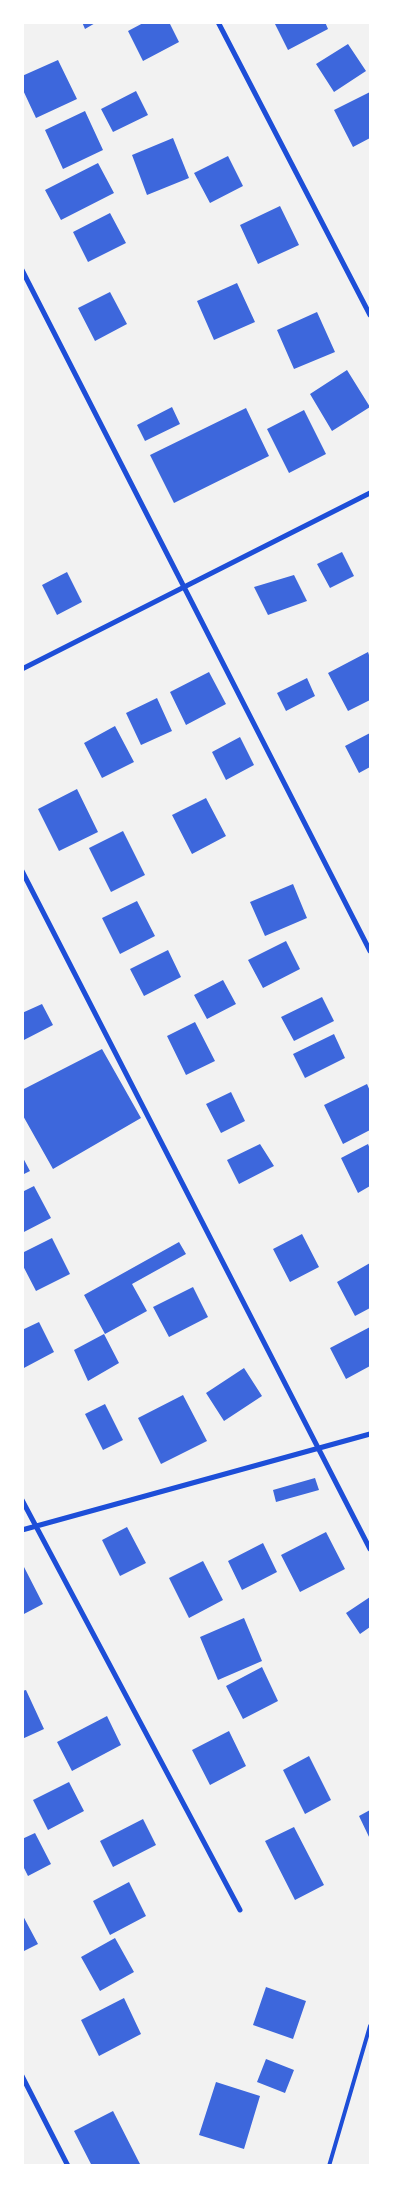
<!DOCTYPE html>
<html>
<head>
<meta charset="utf-8">
<style>
  body { margin:0 }
  #map { position:relative; width:393px; height:2188px; overflow:hidden; background:#f2f2f2; font-family:"Libre Baskerville",serif }
  canvas { display:block }
  .frame { position:absolute; inset:0; border:24px solid #fff; pointer-events:none }
</style>
</head>
<body>
<div id="map">
<canvas width="393" height="2188"></canvas>
<div class="frame"></div>
</div>
<script>
const context = document.querySelector('canvas').getContext('2d');
context.lineJoin = 'round';
function fill(path, color) {
  context.fillStyle = color;
  context.fill(path, 'evenodd');
}
function toPath(rows) {
  const path = new Path2D();
  for (const r of rows) {
    path.moveTo(r[0], r[1]);
    for (let i = 2; i < r.length; i += 2) path.lineTo(r[i], r[i + 1]);
  }
  return path;
}
function trace(path, color, width, dash) {
  context.strokeStyle = color;
  context.lineWidth = width;
  context.lineCap = dash ? 'butt' : 'round';
  context.setLineDash(dash || []);
  context.stroke(path);
}
fill(toPath([
  [82,22,97,22,85,29],
  [145,22,169,22,179,42,143,61,128,31],
  [274,22,325,22,328,29,288,50],
  [348,44,366,71,334,92,316,64],
  [58,60,77,99,36,118,22,88,22,76],
  [136,91,148,115,113,132,101,109],
  [370,92,370,138,353,147,334,110],
  [85,111,103,150,63,169,45,130],
  [173,138,189,178,147,195,132,155],
  [228,156,243,186,210,203,194,173],
  [98,163,114,193,61,220,45,190],
  [280,206,299,245,258,264,240,225],
  [110,213,126,243,88,262,73,232],
  [237,283,255,322,214,340,197,301],
  [110,292,127,324,95,341,78,308],
  [317,312,335,352,294,369,277,330],
  [347,370,370,407,332,431,310,394],
  [172,407,180,424,145,441,137,425],
  [246,408,269,456,174,503,150,455],
  [304,410,326,454,289,473,267,429],
  [342,552,354,576,330,588,317,564],
  [67,572,82,602,57,615,42,585],
  [294,575,307,601,268,615,254,587],
  [368,652,370,658,370,700,348,711,328,673],
  [209,672,226,704,186,725,170,692],
  [307,678,315,696,286,711,277,693],
  [157,698,172,731,141,745,126,713],
  [115,726,134,762,102,778,84,743],
  [370,733,370,767,359,773,345,746],
  [240,737,254,765,226,780,212,752],
  [77,789,98,832,59,851,38,809],
  [206,798,226,836,192,854,172,815],
  [123,831,145,875,111,892,89,848],
  [293,884,307,918,265,936,250,902],
  [137,901,155,936,120,954,102,918],
  [286,941,300,969,263,988,248,960],
  [168,950,181,977,144,996,130,969],
  [223,980,236,1004,207,1019,194,995],
  [322,997,334,1021,294,1041,281,1017],
  [42,1004,53,1025,22,1041,22,1013],
  [195,1022,215,1061,186,1075,167,1036],
  [334,1034,345,1058,305,1078,293,1054],
  [102,1049,141,1118,53,1169,22,1114,22,1090],
  [367,1084,370,1091,370,1130,343,1144,324,1105],
  [231,1092,245,1121,221,1133,206,1104],
  [260,1144,274,1166,239,1184,227,1160],
  [368,1144,370,1149,370,1186,358,1193,341,1158],
  [22,1156,30,1171,22,1175],
  [34,1186,51,1218,22,1233,22,1192],
  [302,1234,319,1267,290,1282,273,1249],
  [52,1238,70,1274,36,1291,22,1264,22,1253],
  [179,1242,186,1254,132,1284,147,1311,105,1334,84,1295],
  [370,1263,370,1308,355,1316,337,1282],
  [193,1287,208,1317,169,1337,153,1307],
  [39,1322,54,1352,22,1369,22,1330],
  [370,1327,370,1366,346,1379,330,1348],
  [104,1334,119,1363,88,1381,74,1350],
  [244,1368,262,1396,224,1421,206,1393],
  [183,1395,207,1441,161,1464,138,1418],
  [105,1404,123,1440,103,1450,85,1414],
  [315,1478,319,1490,276,1502,273,1490],
  [127,1527,146,1563,120,1576,102,1540],
  [326,1532,345,1569,300,1592,281,1555],
  [263,1543,277,1572,242,1590,228,1561],
  [203,1561,223,1600,189,1618,169,1578],
  [24,1567,43,1604,22,1615,22,1568],
  [370,1597,370,1627,360,1634,346,1613],
  [244,1618,262,1661,218,1680,200,1637],
  [262,1667,278,1701,243,1719,226,1686],
  [26,1690,44,1729,22,1739,22,1691],
  [107,1716,121,1745,72,1771,57,1742],
  [229,1731,246,1766,210,1785,192,1750],
  [309,1756,331,1800,305,1814,283,1770],
  [69,1782,84,1811,48,1830,33,1800],
  [370,1810,370,1839,359,1816],
  [143,1819,156,1845,113,1867,100,1841],
  [294,1827,324,1885,295,1900,265,1841],
  [35,1833,51,1864,28,1876,22,1864,22,1839],
  [129,1882,146,1916,110,1935,93,1901],
  [22,1914,38,1944,22,1952],
  [115,1938,134,1972,100,1991,81,1957],
  [266,1987,306,2001,293,2039,253,2025],
  [124,1998,141,2034,99,2056,81,2020],
  [266,2059,294,2070,285,2093,257,2082],
  [216,2082,260,2096,244,2149,199,2135],
  [113,2111,141,2166,92,2166,74,2131]
]), '#3d67dc');
trace(toPath([
  [329,2166,370,2026]
]), '#1d4ed8', 4);
trace(toPath([
  [218,22,370,315],
  [22,270,370,951],
  [22,669,370,493],
  [22,871,370,1549],
  [22,1500,240,1910],
  [22,1530,370,1434],
  [22,2076,68,2166]
]), '#1d4ed8', 5);
</script>
</body>
</html>
